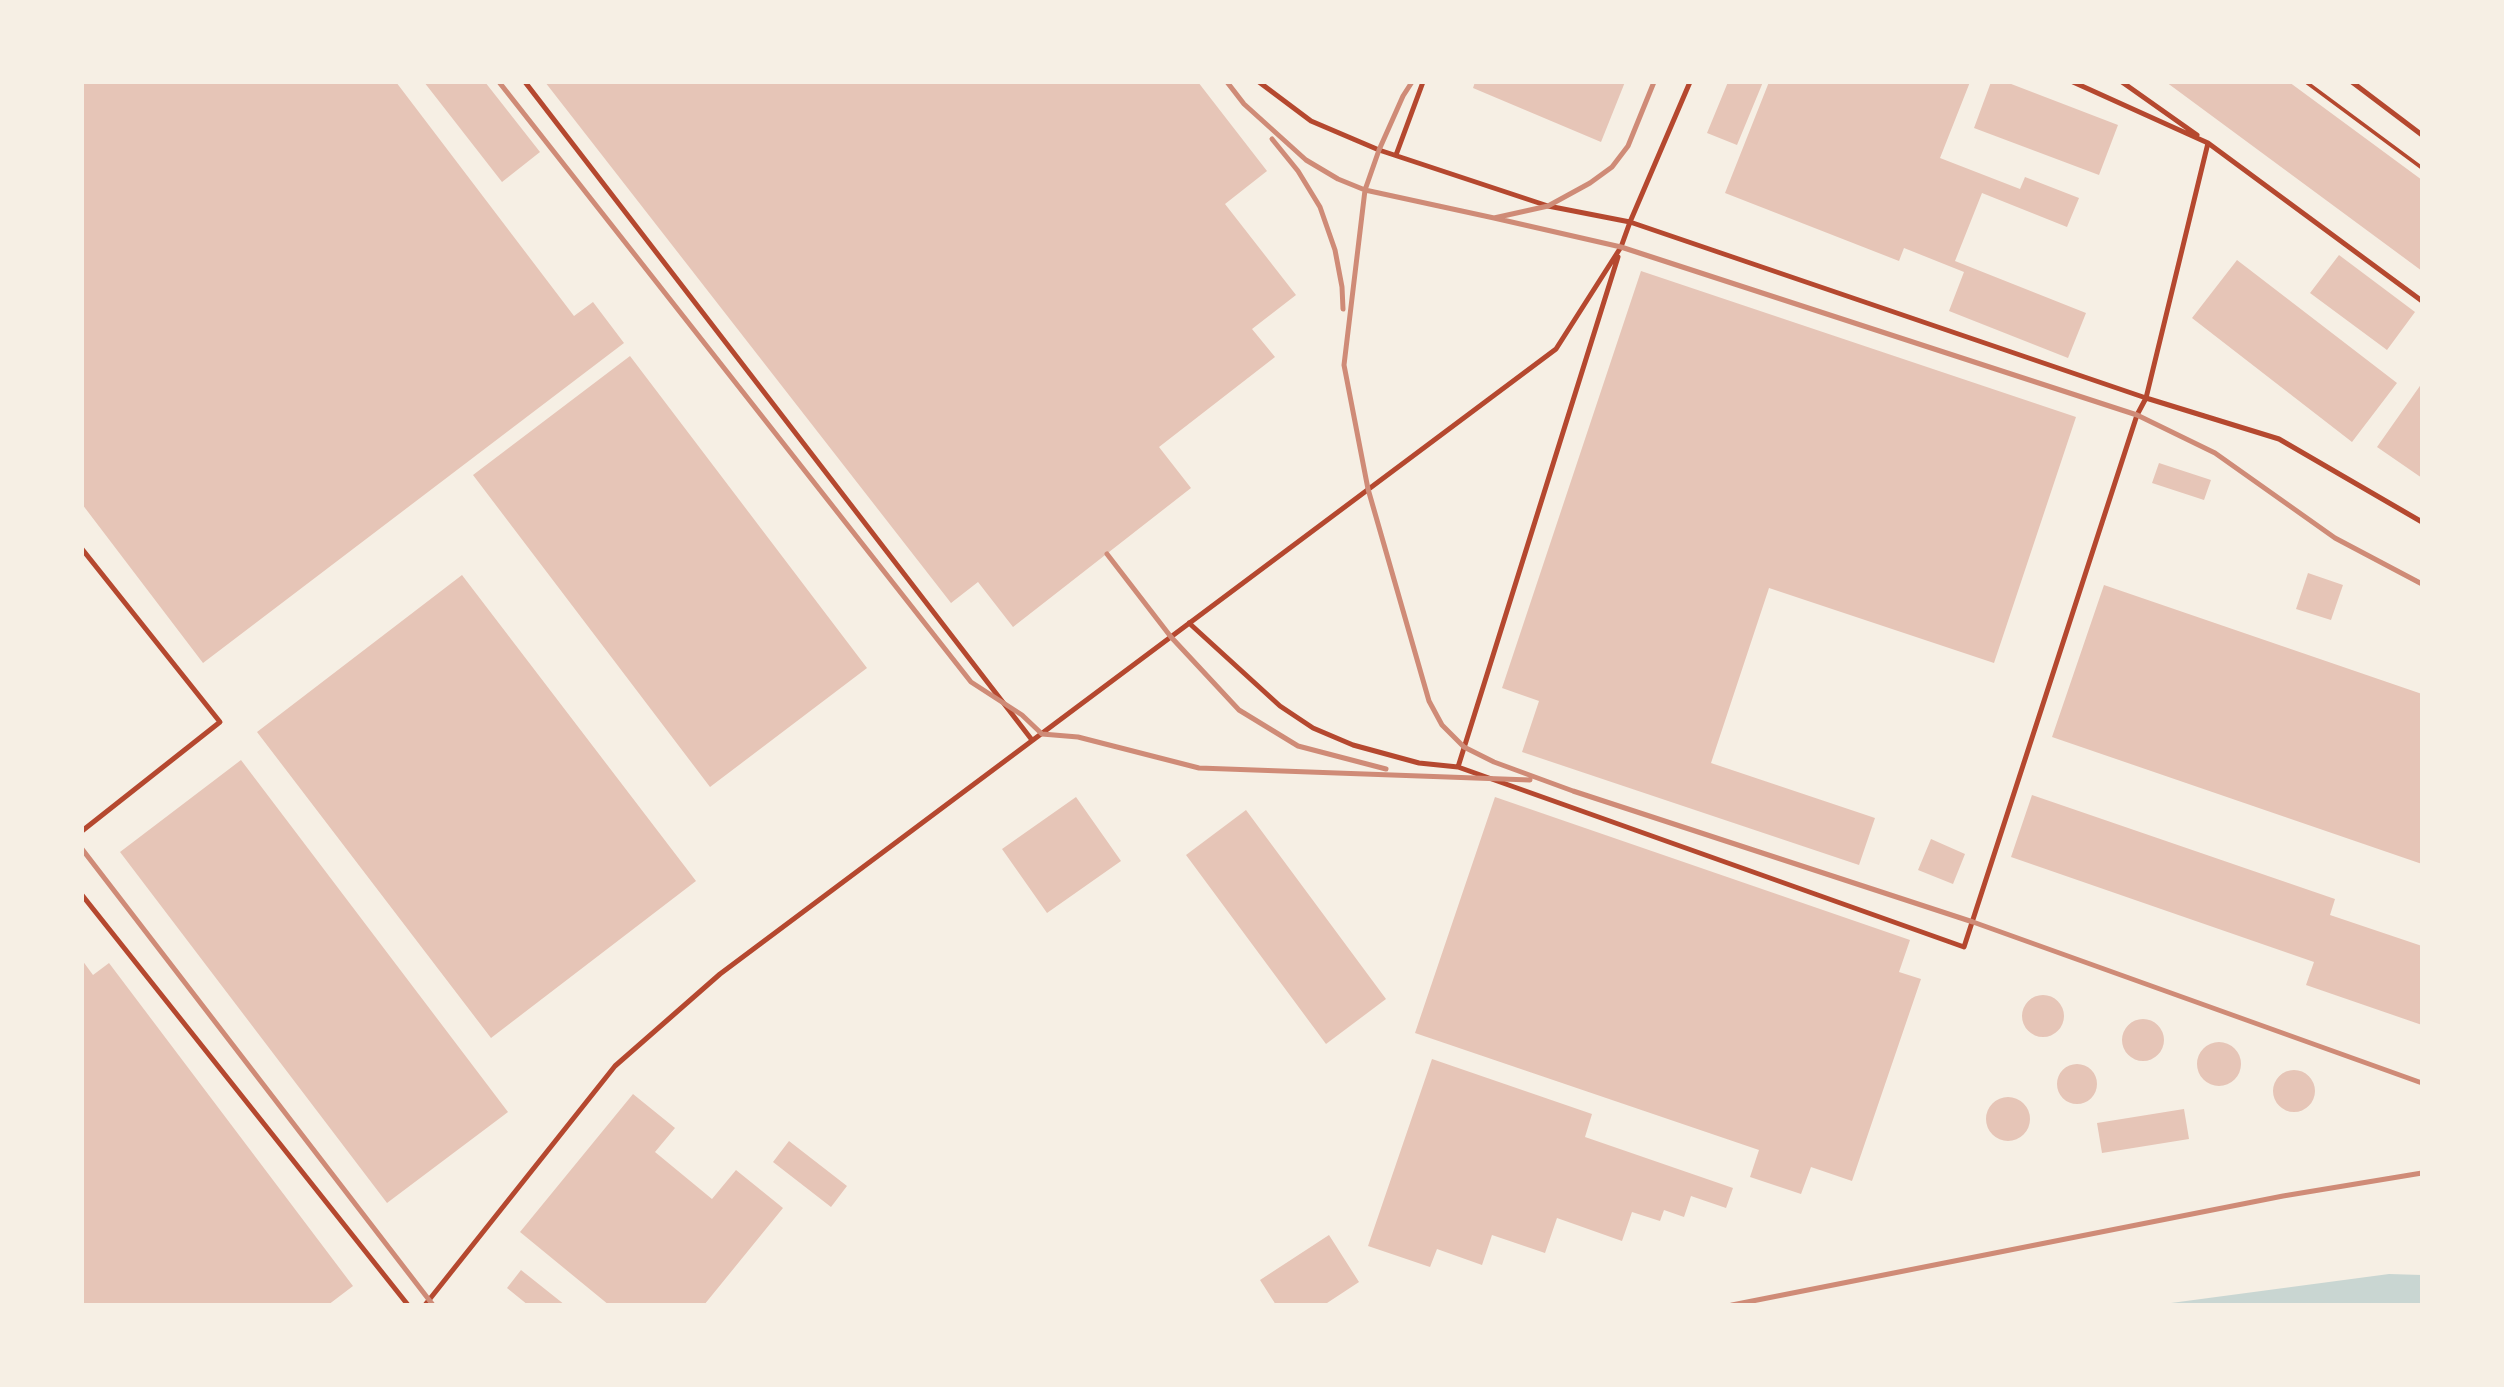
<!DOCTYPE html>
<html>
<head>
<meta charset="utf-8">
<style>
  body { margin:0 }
  #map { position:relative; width:2504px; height:1387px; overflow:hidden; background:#f6efe4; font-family:"Alegreya Sans",sans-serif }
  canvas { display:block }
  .frame { position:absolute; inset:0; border:84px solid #f6efe4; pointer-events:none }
</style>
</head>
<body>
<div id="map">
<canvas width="2504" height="1387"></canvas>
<div class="frame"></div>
</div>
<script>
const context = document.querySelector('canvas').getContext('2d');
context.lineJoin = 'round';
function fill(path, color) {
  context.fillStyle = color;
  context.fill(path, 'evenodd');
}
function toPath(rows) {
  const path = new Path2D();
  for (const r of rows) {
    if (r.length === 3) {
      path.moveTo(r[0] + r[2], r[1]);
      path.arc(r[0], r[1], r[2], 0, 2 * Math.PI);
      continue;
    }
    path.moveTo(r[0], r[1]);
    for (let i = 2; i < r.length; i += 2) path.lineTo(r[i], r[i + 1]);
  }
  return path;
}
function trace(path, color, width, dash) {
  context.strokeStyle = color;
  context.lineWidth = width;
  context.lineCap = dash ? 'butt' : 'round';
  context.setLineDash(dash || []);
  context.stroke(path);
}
fill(toPath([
  [2389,1274,2422,1275,2422,1305,2156,1305]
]), '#c9d6d2');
fill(toPath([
  [82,82,396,82,574,316,593,302,624,343,203,663,82,504],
  [424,82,485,82,540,152,502,182],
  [545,82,1198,82,1267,171,1225,204,1296,295,1252,329,1275,357,1159,447,1191,488,1013,627,978,582,951,603],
  [1475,82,1625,82,1601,142,1473,88],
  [1728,82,1763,82,1737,145,1707,133],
  [1769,82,1970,82,1940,158,2020,189,2025,177,2079,198,2067,227,1982,193,1955,261,2086,313,2068,358,1949,311,1964,272,1904,248,1899,261,1725,193],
  [1991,82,2006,82,2118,125,2099,175,1974,128],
  [2166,82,2289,82,2422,180,2422,271],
  [2339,255,2415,312,2387,350,2310,293],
  [2237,260,2397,383,2352,442,2192,318],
  [1641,271,2076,417,1994,663,1769,588,1711,763,1875,818,1859,865,1522,752,1539,701,1502,688],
  [630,356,867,668,710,787,473,475],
  [2422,383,2422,478,2377,447],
  [2159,463,2211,480,2204,500,2152,483],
  [2308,573,2343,585,2331,620,2296,609],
  [462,575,696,881,491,1038,257,732],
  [2104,585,2422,694,2422,864,2052,737],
  [241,760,508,1112,387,1203,120,852],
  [2032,795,2335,899,2330,915,2422,946,2422,1025,2306,985,2314,962,2011,857],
  [1076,797,1121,861,1047,913,1002,849],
  [1495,797,1910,940,1899,972,1921,979,1852,1181,1811,1167,1801,1194,1750,1177,1759,1150,1415,1033],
  [1246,810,1386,999,1326,1044,1186,855],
  [1931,839,1965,854,1953,884,1918,870],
  [82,960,93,975,109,963,353,1286,328,1305,82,1305],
  [2043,1016,21],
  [2143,1040,21],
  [2219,1064,22],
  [1432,1059,1592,1114,1585,1137,1733,1188,1726,1208,1691,1196,1684,1217,1664,1210,1660,1221,1632,1212,1622,1241,1557,1218,1545,1253,1492,1235,1482,1265,1437,1249,1430,1267,1368,1246],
  [2077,1084,20],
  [2294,1091,21],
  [633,1094,675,1128,655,1152,712,1199,736,1170,783,1208,704,1305,609,1305,520,1232],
  [2008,1119,22],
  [2184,1109,2189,1139,2102,1153,2097,1123],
  [789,1141,847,1186,831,1207,773,1162],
  [1329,1235,1359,1282,1324,1305,1276,1305,1260,1280],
  [521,1270,565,1305,528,1305,507,1288]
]), '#e6c5b7');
trace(toPath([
  [2306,82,2422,168]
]), '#b5482f', 3.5);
trace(toPath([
  [525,82,1032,740],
  [1259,82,1311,121,1379,150,1548,206,1630,222,2146,398,2279,439,2422,522],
  [2122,82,2197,135],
  [2352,82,2422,135],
  [2208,143,2422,301],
  [1396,155,1423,82],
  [82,549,220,722,82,831],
  [1189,623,1280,706,1313,728,1353,745,1419,763,1458,767,1964,947,2137,415,2146,398,2208,143,2073,82],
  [1458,767,1618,257],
  [82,895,408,1305],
  [425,1305,615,1066,720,974,1556,349,1621,247,1630,222,1690,82]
]), '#b5482f', 5);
trace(toPath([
  [499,82,971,682,1022,715,1042,734,1078,737,1199,768,1530,780],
  [1227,82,1244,104,1306,160,1338,179,1365,190,1494,218,1548,206,1590,183,1612,167,1628,146,1654,82],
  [1412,82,1403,96,1379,150,1365,190,1344,365,1368,489,1429,701,1442,725,1464,747,1494,762,1573,791,1973,922,2422,1083],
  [1272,139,1298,171,1320,207,1335,250,1342,287,1343,309],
  [1494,218,1621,247,2137,415,2215,453,2335,538,2422,584],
  [1107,554,1171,637,1239,710,1298,746,1386,769],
  [82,849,433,1305],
  [1732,1305,2283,1196,2422,1173]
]), '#cf8b77', 5);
</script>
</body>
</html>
